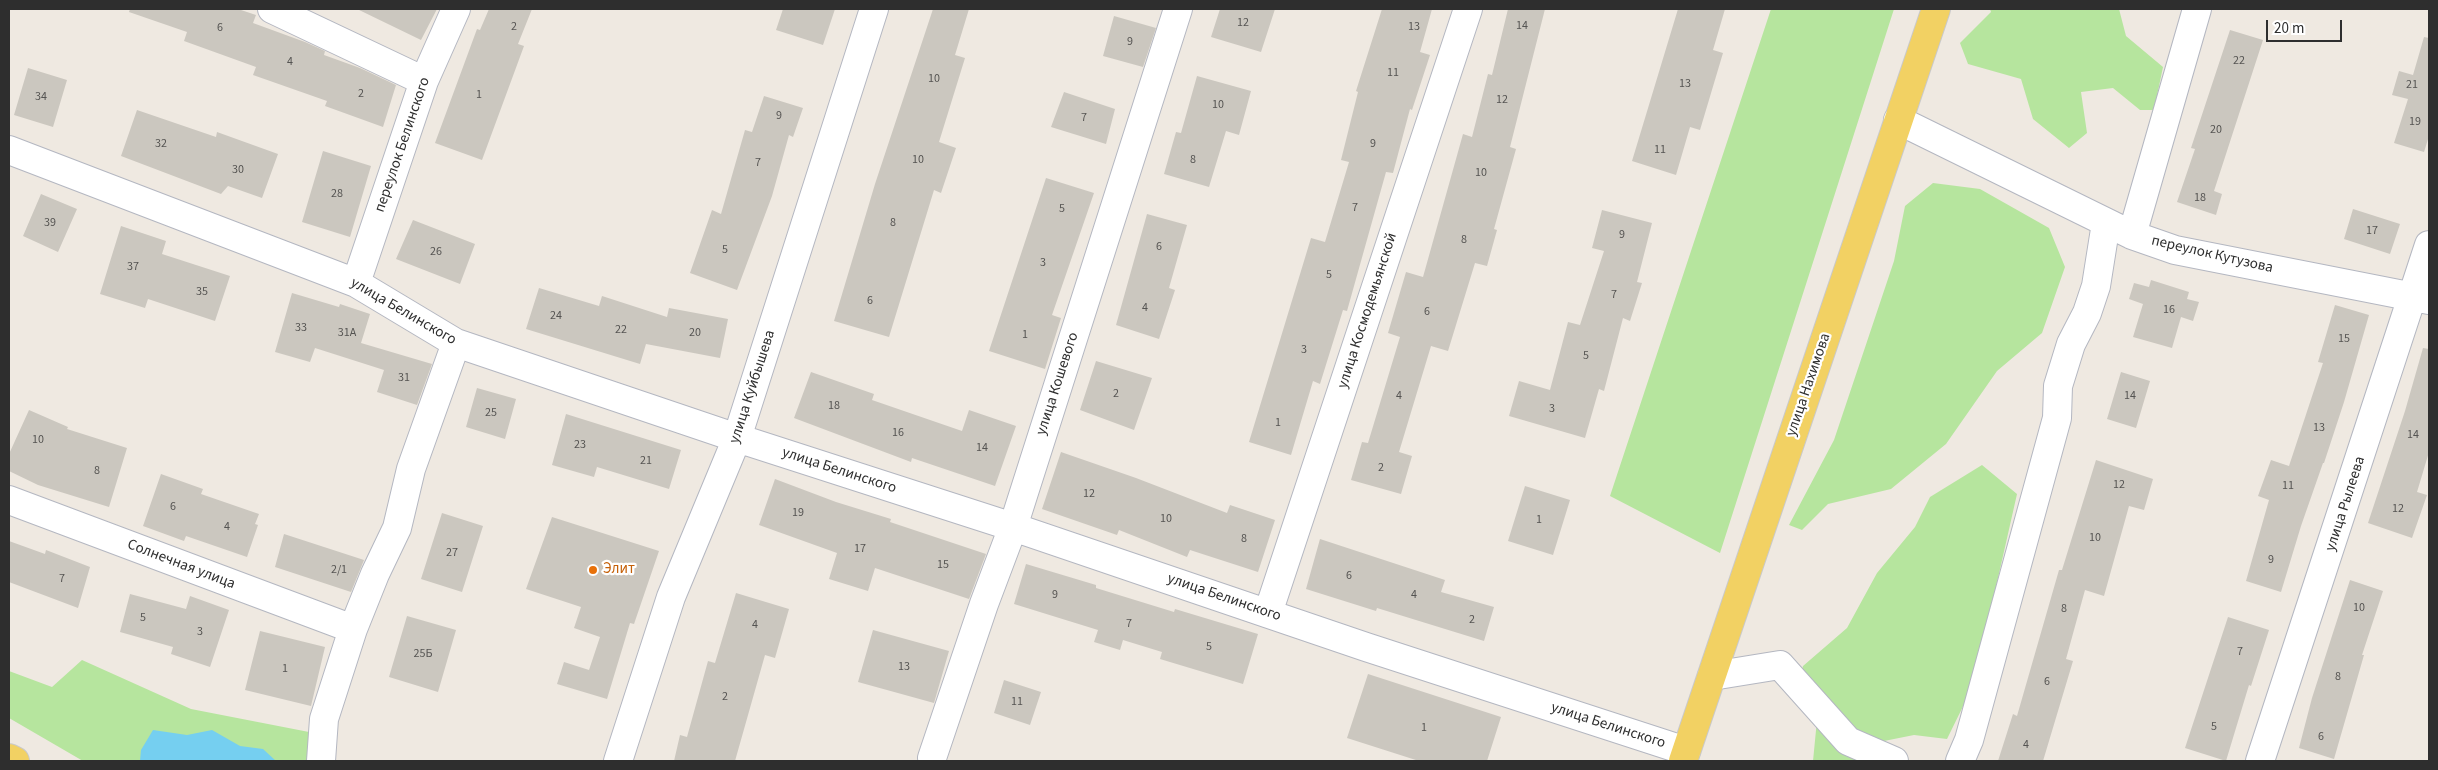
<!DOCTYPE html>
<html>
<head>
<meta charset="utf-8">
<style>
  body { margin:0 }
  #map { position:relative; width:2438px; height:770px; overflow:hidden; background:#efe9e1; font-family:"Source Sans 3",sans-serif }
  canvas { display:block }
  .frame { position:absolute; inset:0; border:10px solid #2e2e2e; pointer-events:none }
  .scale { position:absolute; left:2266px; top:20px; width:76px; height:22px; box-sizing:border-box; border:2px solid #2e2e2e; border-top:0; padding-left:6px; font-size:15px; line-height:18px; white-space:nowrap; color:#2e2e2e; -webkit-text-stroke:4px #fff; paint-order:stroke }
</style>
</head>
<body>
<div id="map">
<canvas width="2438" height="770"></canvas>
<div class="frame"></div>
<div class="scale">20 m</div>
</div>
<script>
const context = document.querySelector('canvas').getContext('2d');
context.lineJoin = 'round';
function fill(path, color) {
  context.fillStyle = color;
  context.fill(path, 'evenodd');
}
function toPath(rows) {
  const path = new Path2D();
  for (const r of rows) {
    path.moveTo(r[0], r[1]);
    for (let i = 2; i < r.length; i += 2) path.lineTo(r[i], r[i + 1]);
  }
  return path;
}
function trace(path, color, width, dash) {
  context.strokeStyle = color;
  context.lineWidth = width;
  context.lineCap = dash ? 'butt' : 'round';
  context.setLineDash(dash || []);
  context.stroke(path);
}
function label(font, color, halo, rows, align = 'center') {
  context.font = font + ' "Source Sans 3",sans-serif';
  context.lineWidth = 4.5;
  context.setLineDash([]);
  context.textBaseline = 'middle';
  context.strokeStyle = halo;
  context.fillStyle = color;
  for (const [text, x, y, turn = 0] of rows) {
    context.save();
    context.translate(x, y);
    context.rotate((+turn || 0) * Math.PI / 180);
    context.textAlign = isNaN(turn) ? turn : align;
    if (halo) context.strokeText(text, 0, 0);
    context.fillText(text, 0, 0);
    context.restore();
  }
}
fill(toPath([
  [1771,9,1894,9,1720,553,1610,496],
  [1990,9,2119,9,2126,36,2163,67,2154,110,2140,110,2113,88,2081,92,2087,133,2069,148,2033,119,2021,79,1968,64,1960,43,1991,12],
  [1933,183,1980,189,2049,228,2065,267,2042,333,1997,371,1946,444,1891,489,1828,504,1802,530,1789,525,1834,440,1894,261,1905,206],
  [1982,465,2017,494,1974,684,1947,739,1914,735,1879,742,1859,761,1813,761,1817,720,1796,691,1803,666,1847,628,1877,573,1915,527,1930,497],
  [82,660,191,709,309,732,309,761,83,761,9,718,9,671,52,687]
]), '#b6e59e');
fill(toPath([
  [153,730,187,735,212,730,240,746,263,749,276,761,140,761,141,750]
]), '#75cff0');
fill(toPath([
  [130,9,238,9,256,15,253,23,305,42,325,51,324,55,360,68,396,85,383,127,325,106,327,101,253,75,256,67,184,41,187,32,129,12],
  [357,9,437,9,421,40],
  [489,9,532,9,518,44,524,46,482,160,435,143,477,29,480,30],
  [783,9,835,9,823,45,776,30],
  [933,9,969,9,955,55,965,58,939,142,956,148,941,193,934,190,889,337,834,321,875,184],
  [1220,9,1275,9,1261,52,1211,37],
  [1382,9,1432,9,1420,52,1430,55,1412,110,1410,109,1393,173,1386,172,1347,311,1343,310,1320,384,1313,381,1291,455,1249,442,1311,238,1325,242,1349,162,1341,160,1358,92,1356,91],
  [1508,9,1545,9,1510,147,1516,149,1494,229,1497,230,1487,266,1475,263,1448,351,1431,346,1399,452,1412,456,1401,494,1351,480,1362,442,1368,443,1400,337,1388,333,1406,272,1423,277,1463,134,1472,137,1488,74,1492,75],
  [1678,9,1725,9,1713,50,1723,53,1700,130,1690,127,1676,175,1632,161],
  [1114,16,1156,28,1143,67,1103,56],
  [2230,30,2263,40,2214,191,2222,194,2216,215,2177,202,2195,149,2191,148],
  [2424,37,2429,38,2429,136,2424,152,2394,143,2408,99,2392,95,2399,71,2413,75],
  [28,68,67,80,53,127,14,115],
  [1197,76,1251,91,1239,135,1226,131,1209,187,1164,174,1176,132,1181,133],
  [1064,92,1115,109,1106,144,1051,127],
  [764,96,803,108,793,137,789,135,772,196,737,290,690,273,712,210,721,214,745,130,752,132],
  [137,110,216,137,217,132,278,154,262,198,228,186,221,194,121,156],
  [323,151,371,166,350,237,302,222],
  [1046,178,1094,193,1052,315,1061,318,1045,369,989,351],
  [41,194,77,209,58,252,23,236],
  [2353,209,2400,224,2390,254,2344,239],
  [1602,210,1652,223,1637,282,1642,283,1630,321,1623,318,1604,391,1599,389,1585,438,1509,416,1519,381,1550,390,1568,322,1580,325,1604,251,1592,248],
  [1147,214,1187,225,1169,288,1175,290,1159,339,1116,325],
  [413,220,475,244,460,284,396,259],
  [121,226,166,241,162,254,230,276,215,321,148,299,145,308,100,294],
  [2151,280,2189,292,2187,299,2199,302,2193,321,2181,317,2172,348,2133,337,2143,304,2129,299,2134,283,2149,287],
  [539,288,599,306,602,296,667,317,669,308,728,319,720,358,646,344,640,364,526,329],
  [292,293,339,307,340,304,370,314,361,343,432,364,417,405,377,392,384,370,315,348,310,362,275,352],
  [2335,305,2369,315,2344,402,2324,463,2323,463,2301,526,2281,592,2246,581,2269,500,2258,496,2271,460,2289,466,2323,363,2318,362],
  [2423,348,2429,349,2429,452,2417,492,2427,495,2412,538,2368,523,2405,411],
  [1096,361,1152,378,1134,430,1080,410],
  [811,372,874,394,872,400,962,431,969,410,1016,426,995,486,912,458,911,462,794,418],
  [2121,372,2150,381,2136,428,2107,419],
  [477,388,516,399,505,439,466,427],
  [29,410,68,427,67,429,127,448,109,507,38,485,9,471,9,454],
  [566,414,681,450,669,489,597,467,594,477,552,465],
  [1061,452,1136,478,1227,513,1230,505,1275,520,1258,572,1190,550,1187,557,1119,530,1117,535,1042,509],
  [2096,460,2153,479,2144,510,2129,506,2104,596,2085,590,2066,659,2073,661,2043,761,1998,761,2013,714,2017,716,2059,570,2062,570],
  [161,474,203,489,201,494,259,514,255,524,258,525,247,557,186,536,184,541,143,526],
  [775,479,836,502,891,519,890,522,986,554,969,599,875,568,868,591,829,579,837,553,759,525],
  [1525,486,1570,500,1553,555,1508,541],
  [442,513,483,526,462,592,421,579],
  [552,517,659,551,634,624,630,623,607,699,557,684,564,662,589,670,600,637,574,628,581,607,526,589],
  [284,534,364,560,351,592,275,567],
  [1320,539,1445,580,1441,592,1494,607,1484,641,1377,608,1376,611,1306,589],
  [9,541,45,554,46,550,90,567,78,608,9,582],
  [1026,564,1096,585,1096,588,1174,612,1175,609,1258,634,1243,684,1160,659,1162,652,1123,640,1120,650,1094,642,1098,630,1014,604],
  [2350,580,2383,591,2362,655,2364,655,2334,759,2299,748,2312,698],
  [736,593,789,609,775,658,765,655,735,761,674,761,680,735,687,737,708,661,715,663],
  [130,594,186,609,190,596,229,610,210,667,171,654,173,647,120,632],
  [407,616,456,630,438,692,389,677],
  [2228,617,2269,630,2251,686,2249,685,2226,761,2185,748],
  [873,630,949,651,934,703,858,682],
  [260,631,325,647,311,706,245,690],
  [1368,674,1501,717,1487,761,1419,761,1347,738],
  [1004,680,1041,692,1030,725,994,713]
]), '#cbc7bf');
const minor = toPath([
  [272,9,424,81],
  [1898,120,2132,235,2175,250,2429,300],
  [9,150,356,283,456,343,737,438,1013,527,1366,647,1686,751],
  [2132,235,2197,9],
  [356,283,424,81,456,9],
  [9,500,353,629],
  [1268,613,1468,9],
  [1712,676,1780,665,1848,741,1894,761],
  [932,758,984,604,1013,527,1178,9],
  [321,761,324,719,353,629,375,574,397,528,411,469,456,343],
  [618,761,671,597,737,438,874,9],
  [1960,761,1969,740,2057,418,2058,386,2071,344,2087,313,2096,286,2106,223],
  [2260,761,2429,245]
]);
const major = toPath([
  [9,758,15,761],
  [1683,761,1936,9]
]);
trace(minor, '#b4b7c1', 30);
trace(major, '#c9c9c9', 30);
trace(minor, '#fff', 28);
trace(major, '#f2d163', 28);
for (const [x, y, r, color] of [
  [593,570,5,"#e8710a"]
]) {
  const dot = new Path2D();
  dot.arc(x, y, r, 0, 2 * Math.PI);
  context.fillStyle = color;
  context.fill(dot);
  trace(dot, '#fff', 2);
}
label('12px', '#555452', null, [
  ["12",1243,23],
  ["14",1522,26],
  ["2",514,27],
  ["13",1414,27],
  ["6",220,28],
  ["9",1130,42],
  ["22",2239,61],
  ["4",290,62],
  ["11",1393,73],
  ["10",934,79],
  ["13",1685,84],
  ["21",2412,85],
  ["2",361,94],
  ["1",479,95],
  ["34",41,97],
  ["12",1502,100],
  ["10",1218,105],
  ["9",779,116],
  ["7",1084,118],
  ["19",2415,122],
  ["20",2216,130],
  ["32",161,144],
  ["9",1373,144],
  ["11",1660,150],
  ["10",918,160],
  ["8",1193,160],
  ["7",758,163],
  ["30",238,170],
  ["10",1481,173],
  ["28",337,194],
  ["18",2200,198],
  ["7",1355,208],
  ["5",1062,209],
  ["39",50,223],
  ["8",893,223],
  ["17",2372,231],
  ["9",1622,235],
  ["8",1464,240],
  ["6",1159,247],
  ["5",725,250],
  ["26",436,252],
  ["3",1043,263],
  ["37",133,267],
  ["5",1329,275],
  ["35",202,292],
  ["7",1614,295],
  ["6",870,301],
  ["4",1145,308],
  ["16",2169,310],
  ["6",1427,312],
  ["24",556,316],
  ["33",301,328],
  ["22",621,330],
  ["31А",347,333],
  ["20",695,333],
  ["1",1025,335],
  ["15",2344,339],
  ["3",1304,350],
  ["5",1586,356],
  ["31",404,378],
  ["2",1116,394],
  ["4",1399,396],
  ["14",2130,396],
  ["18",834,406],
  ["3",1552,409],
  ["25",491,413],
  ["1",1278,423],
  ["13",2319,428],
  ["16",898,433],
  ["14",2413,435],
  ["10",38,440],
  ["23",580,445],
  ["14",982,448],
  ["21",646,461],
  ["2",1381,468],
  ["8",97,471],
  ["12",2119,485],
  ["11",2288,486],
  ["12",1089,494],
  ["6",173,507],
  ["12",2398,509],
  ["19",798,513],
  ["10",1166,519],
  ["1",1539,520],
  ["4",227,527],
  ["10",2095,538],
  ["8",1244,539],
  ["17",860,549],
  ["27",452,553],
  ["9",2271,560],
  ["15",943,565],
  ["2/1",339,570],
  ["6",1349,576],
  ["7",62,579],
  ["9",1055,595],
  ["4",1414,595],
  ["10",2359,608],
  ["8",2064,609],
  ["5",143,618],
  ["2",1472,620],
  ["7",1129,624],
  ["4",755,625],
  ["3",200,632],
  ["5",1209,647],
  ["7",2240,652],
  ["25Б",423,654],
  ["13",904,667],
  ["1",285,669],
  ["8",2338,677],
  ["6",2047,682],
  ["2",725,697],
  ["11",1017,702],
  ["5",2214,727],
  ["1",1424,728],
  ["6",2321,737],
  ["4",2026,745]
]);
label('15px', '#2e2e2e', '#fff', [
  ["переулок Белинского",403,145,-71],
  ["переулок Кутузова",2212,255,13],
  ["улица Космодемьянской",1368,311,-72],
  ["улица Белинского",403,312,30],
  ["улица Кошевого",1058,384,-72],
  ["улица Нахимова",1809,385,-71],
  ["улица Куйбышева",753,387,-72],
  ["улица Белинского",839,471,18],
  ["улица Рылеева",2346,504,-72],
  ["Солнечная улица",181,565,21],
  ["улица Белинского",1224,598,19],
  ["улица Белинского",1608,726,18]
]);
label('15px', '#c56008', '#fff', [
  ["Элит",603,570]
], 'left');
</script>
</body>
</html>
